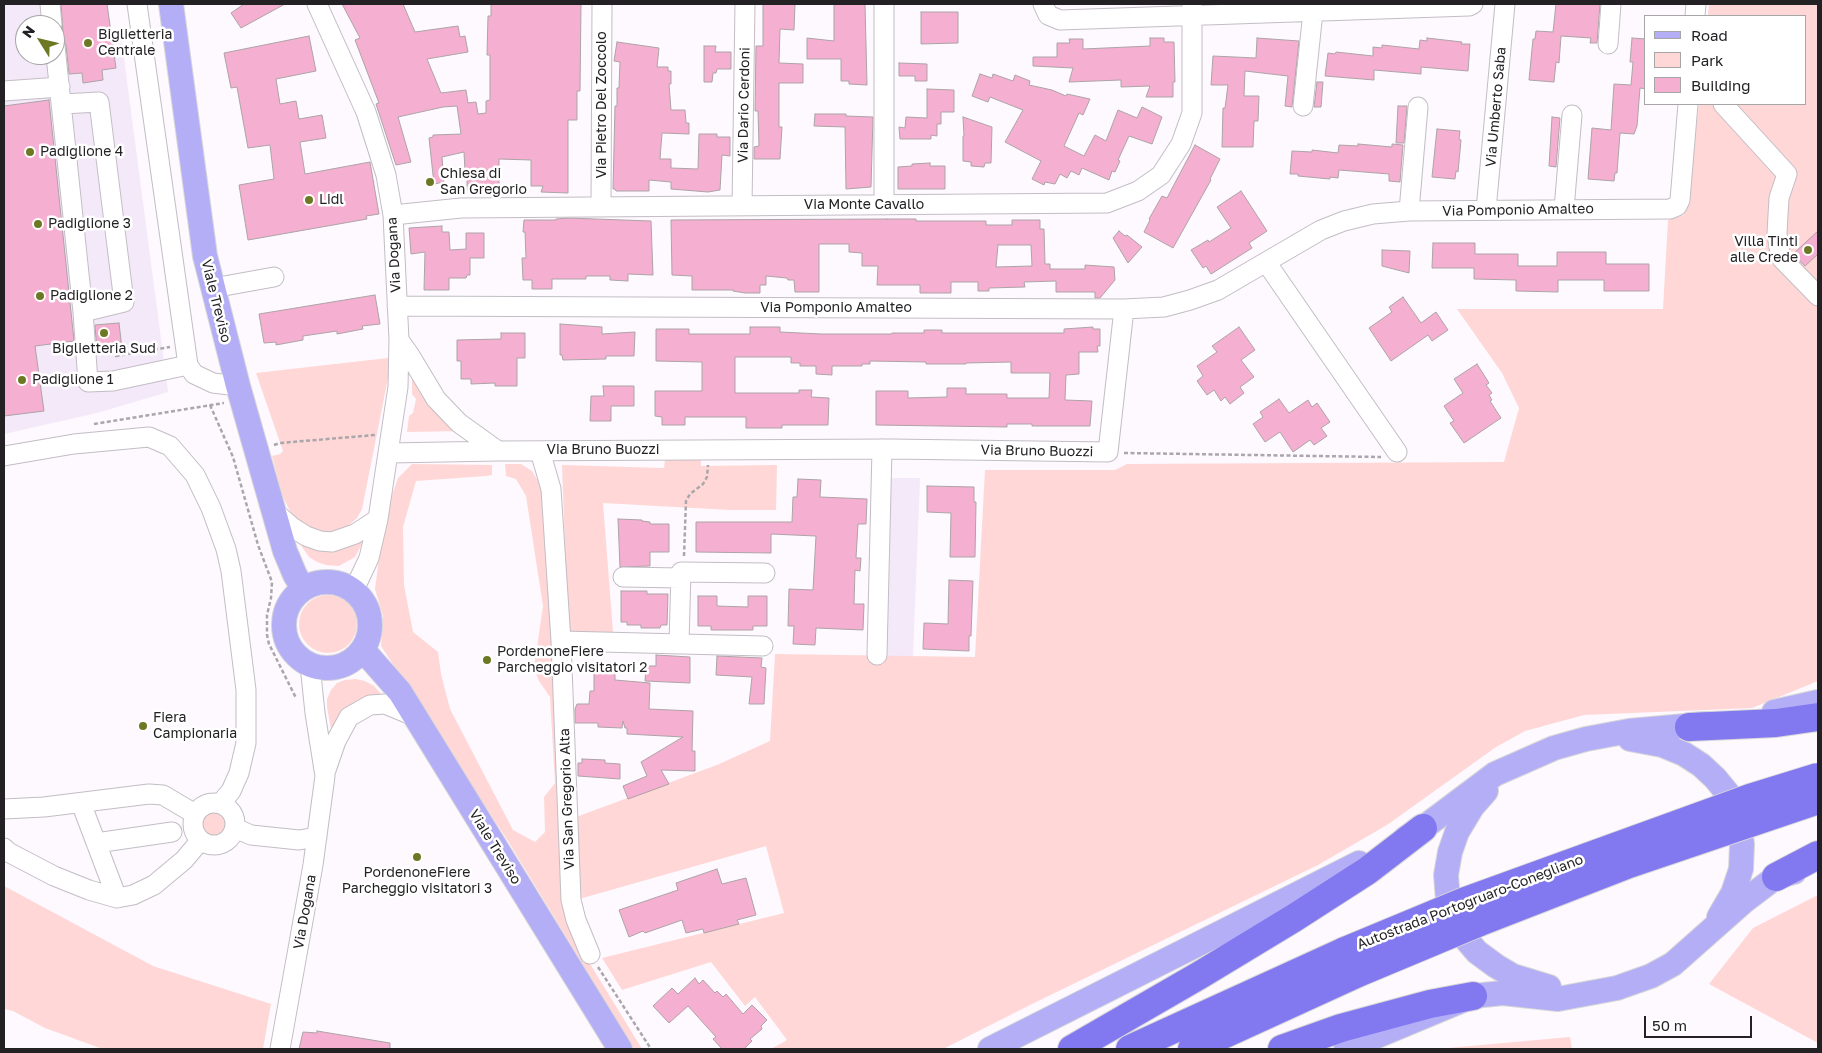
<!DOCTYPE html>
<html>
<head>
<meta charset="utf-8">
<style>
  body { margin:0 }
  #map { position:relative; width:1822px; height:1053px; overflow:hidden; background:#fdf9fe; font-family:"Golos Text",sans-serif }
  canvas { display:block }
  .frame { position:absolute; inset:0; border:5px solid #232124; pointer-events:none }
  .legend { position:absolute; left:1644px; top:15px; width:162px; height:90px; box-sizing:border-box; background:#fff; border:1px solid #a7a6a7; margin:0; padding:6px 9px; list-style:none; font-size:15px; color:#232124 }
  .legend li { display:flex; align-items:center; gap:10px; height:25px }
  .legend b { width:25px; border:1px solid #a7a6a7 }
  .north { position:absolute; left:15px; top:15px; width:50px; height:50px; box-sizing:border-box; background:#fff; border:1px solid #a7a6a7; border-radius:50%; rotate:306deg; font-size:14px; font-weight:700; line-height:20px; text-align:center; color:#232124 }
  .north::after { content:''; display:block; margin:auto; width:18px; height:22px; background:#6c7824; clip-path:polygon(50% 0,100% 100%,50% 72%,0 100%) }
  .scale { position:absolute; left:1644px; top:1016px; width:108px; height:22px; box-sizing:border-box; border:2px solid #232124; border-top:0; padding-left:6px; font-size:15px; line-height:18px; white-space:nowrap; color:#232124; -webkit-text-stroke:4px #fff; paint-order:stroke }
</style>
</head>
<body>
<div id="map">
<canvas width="1822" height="1053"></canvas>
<div class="frame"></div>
<ul class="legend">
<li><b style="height:6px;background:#b4aef6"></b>Road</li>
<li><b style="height:14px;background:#ffd7d6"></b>Park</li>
<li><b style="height:14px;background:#f5afd1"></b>Building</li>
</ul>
<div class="north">N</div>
<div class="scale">50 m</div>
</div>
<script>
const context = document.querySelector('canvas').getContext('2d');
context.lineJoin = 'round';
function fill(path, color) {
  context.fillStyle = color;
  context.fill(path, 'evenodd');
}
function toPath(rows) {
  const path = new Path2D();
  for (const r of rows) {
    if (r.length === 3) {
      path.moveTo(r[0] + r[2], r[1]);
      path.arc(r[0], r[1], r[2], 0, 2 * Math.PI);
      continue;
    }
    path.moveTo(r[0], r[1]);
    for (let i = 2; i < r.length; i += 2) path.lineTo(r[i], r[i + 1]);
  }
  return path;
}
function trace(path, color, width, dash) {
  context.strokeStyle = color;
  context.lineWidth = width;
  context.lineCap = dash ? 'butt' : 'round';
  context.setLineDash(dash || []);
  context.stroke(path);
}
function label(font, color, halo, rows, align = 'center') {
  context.font = font + ' "Golos Text",sans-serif';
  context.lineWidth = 5;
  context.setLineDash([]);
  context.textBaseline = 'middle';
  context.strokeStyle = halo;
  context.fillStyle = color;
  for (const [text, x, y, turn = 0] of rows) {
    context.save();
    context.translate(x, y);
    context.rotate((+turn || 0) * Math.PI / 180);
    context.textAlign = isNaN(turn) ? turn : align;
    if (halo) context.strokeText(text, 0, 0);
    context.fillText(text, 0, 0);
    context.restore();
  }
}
fill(toPath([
  [4,4,107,4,113,44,122,43,168,392,97,413,4,434],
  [25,25,55,25,55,55,25,55],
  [891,478,920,478,913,656,886,656]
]), '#f4e9f8');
fill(toPath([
  [1709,4,1818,4,1818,681,1752,708,1584,715,1525,731,1496,747,1387,825,1318,865,1034,1003,943,1049,771,1049,787,1040,755,997,745,1006,711,962,622,990,602,958,784,913,766,846,579,899,576,817,717,765,770,741,775,654,975,657,985,470,1115,470,1127,464,1504,462,1519,408,1502,373,1457,309,1663,309,1668,220,1684,215,1699,104,1806,104,1806,16,1708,16],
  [388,358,388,378,362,509,357,518,339,534,329,535,302,525,290,511,282,495,272,456,280,454,283,451,256,373],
  [412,373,460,431,407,432,409,416,413,413,416,399,412,394],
  [701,459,701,466,777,465,776,510,730,510,603,503,613,632,568,632,562,465,664,468,665,460],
  [412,464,492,465,492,475,486,476,416,481,403,527,404,585,413,632,438,652,441,674,450,709,513,830,535,842,545,832,544,797,555,783,550,697,539,681,534,668,543,606,526,496,516,479,506,476,505,464,521,464,532,471,540,484,548,528,574,929,592,967,642,1049,634,1049,508,841,381,646,383,616,375,589,379,559,392,495,398,478],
  [361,540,362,543,360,548,355,557,339,566,326,565,317,562,309,557,300,544,302,541,333,550,348,547],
  [328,624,29],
  [356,679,365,681,374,686,383,696,338,719,331,729,327,707,327,699,331,690,337,683,345,680],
  [214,824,14],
  [4,886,153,966,271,1004,263,1049,100,1048,45,1028,13,1011,4,1009],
  [1818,895,1818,1043,1709,984,1753,928],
  [1570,1037,1572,1049,1444,1049,1448,1048]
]), '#ffd7d6');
const building = toPath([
  [61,4,107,4,116,68,102,70,103,80,83,83,82,73,69,74,66,45,60,33,63,32,61,4],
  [244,4,285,4,241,28,231,13,244,4],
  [342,4,403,4,415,32,458,26,460,37,465,36,468,52,427,59,441,93,466,90,468,103,476,102,478,114,486,113,486,101,490,100,490,55,487,55,488,16,491,16,491,4,581,4,580,91,577,91,577,120,568,120,568,193,541,192,543,186,531,186,531,160,499,159,499,189,467,190,467,172,465,171,464,152,442,157,444,182,434,184,429,138,433,137,433,135,461,134,457,106,443,107,398,117,411,162,396,165,376,104,379,103,355,40,360,38,342,4],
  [763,4,795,4,794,30,780,29,779,63,803,64,803,83,779,83,779,127,782,127,780,159,754,159,754,147,759,146,758,111,755,111,756,46,763,46,763,4],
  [834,4,865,4,867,85,849,84,849,81,841,81,841,59,807,59,807,38,834,41,834,4],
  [1556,4,1600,4,1597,43,1590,43,1591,38,1561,36,1559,63,1556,62,1554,82,1529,80,1533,39,1535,39,1536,31,1553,32,1556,4],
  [921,12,958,12,958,43,921,44,921,12],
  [309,36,316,71,276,79,280,104,296,101,299,119,322,115,326,138,300,142,305,174,370,162,379,214,366,216,367,219,248,240,239,185,274,179,270,145,248,148,237,87,231,88,224,53,309,36],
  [1150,38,1164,38,1164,42,1174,42,1175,82,1173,82,1173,97,1146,97,1150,86,1121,87,1121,80,1069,82,1073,68,1033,66,1033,57,1057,57,1057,43,1070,43,1069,39,1083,39,1083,49,1150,46,1150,38],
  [1257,38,1299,41,1292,107,1285,106,1288,76,1245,71,1244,96,1259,96,1258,121,1254,121,1253,147,1222,147,1223,108,1225,108,1228,85,1211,85,1213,56,1256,58,1257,38],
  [1427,38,1462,42,1461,44,1470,44,1468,71,1421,67,1421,74,1374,70,1374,80,1325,76,1328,53,1335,54,1336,52,1373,56,1373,47,1382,48,1382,45,1419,49,1420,40,1427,41,1427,38],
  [1632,38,1646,39,1646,89,1640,88,1637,126,1634,134,1620,133,1617,173,1615,173,1614,181,1588,179,1592,128,1611,130,1614,84,1631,85,1633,62,1630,62,1632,38],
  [617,42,659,48,657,67,668,67,668,71,671,71,671,84,669,84,671,110,685,110,686,123,689,123,689,134,662,133,660,159,671,159,671,168,698,169,699,134,717,134,717,137,730,137,730,156,722,155,720,190,708,192,671,189,671,182,649,180,649,191,616,191,615,189,613,189,615,106,617,106,617,88,619,88,620,62,614,61,617,42],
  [704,46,716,46,715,52,731,52,731,69,717,69,716,73,713,73,712,82,704,82,704,46],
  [899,63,927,64,927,81,915,81,915,76,899,76,899,63],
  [980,74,992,78,993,74,1013,81,1015,75,1030,81,1029,85,1052,90,1066,96,1067,94,1090,99,1083,115,1079,113,1064,146,1084,156,1095,135,1106,141,1118,110,1137,118,1142,107,1162,117,1152,144,1129,136,1118,160,1120,161,1115,172,1112,171,1109,180,1082,168,1079,175,1071,171,1067,178,1060,174,1055,184,1045,182,1044,185,1032,179,1041,161,1005,142,1023,110,990,97,988,102,972,96,980,74],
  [1317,82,1323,82,1321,107,1314,107,1317,82],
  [927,89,954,90,954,112,941,112,941,124,937,124,937,136,931,135,931,139,900,139,899,127,905,128,906,117,927,118,927,89],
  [49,100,74,341,35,346,44,411,4,416,4,106,49,100],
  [1398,106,1407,106,1404,143,1396,143,1398,106],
  [815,114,846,114,846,116,873,117,871,187,846,189,845,127,814,126,815,114],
  [963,117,992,127,991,163,985,163,984,167,971,166,971,162,963,161,963,136,964,136,963,117],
  [1552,117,1560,118,1556,167,1549,166,1552,117],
  [1437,129,1460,131,1459,139,1461,140,1458,172,1456,171,1455,179,1432,177,1437,129],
  [1358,144,1392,147,1392,144,1403,145,1400,182,1389,181,1389,174,1339,170,1338,178,1330,177,1330,179,1298,176,1298,174,1290,174,1292,151,1312,152,1312,150,1338,153,1339,145,1358,146,1358,144],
  [1195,145,1220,159,1210,179,1211,180,1173,248,1144,232,1150,220,1149,219,1162,196,1167,198,1195,145],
  [930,163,930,166,945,166,945,189,898,189,898,167,912,166,912,164,930,163],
  [1241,191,1267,231,1249,243,1252,248,1211,274,1206,266,1203,268,1191,250,1208,240,1209,242,1231,228,1217,207,1241,191],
  [568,218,651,221,653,275,628,274,628,281,610,280,610,276,586,276,586,279,552,279,552,289,532,289,532,280,523,280,522,258,526,258,525,232,523,232,524,220,556,220,556,219,568,218],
  [887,219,916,219,916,221,986,221,986,225,1012,225,1012,220,1040,220,1040,229,1044,229,1045,264,1050,264,1050,269,1085,269,1085,265,1114,267,1115,280,1100,298,1095,298,1095,292,1056,292,1056,281,1024,282,1025,287,989,288,989,291,978,291,978,282,951,282,951,293,920,293,920,285,877,285,878,266,862,266,862,253,849,252,849,244,819,244,819,292,795,292,794,280,788,280,787,278,766,276,766,285,760,285,760,293,745,293,733,291,733,290,692,290,692,276,672,275,671,220,887,219],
  [998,245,1031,245,1032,266,996,267,998,245],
  [442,226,442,232,449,232,450,250,466,249,466,233,484,233,484,258,470,258,470,275,467,275,466,278,449,278,449,290,424,290,425,252,411,254,409,228,442,226],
  [1119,231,1125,236,1127,235,1142,247,1128,263,1113,238,1119,231],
  [1818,231,1818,254,1805,266,1793,254,1818,231],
  [1433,243,1475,243,1475,254,1518,254,1518,266,1557,266,1557,252,1606,252,1606,264,1649,264,1649,291,1604,291,1604,280,1558,280,1558,292,1516,291,1516,280,1474,279,1474,268,1432,268,1433,243],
  [1382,250,1410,251,1409,273,1382,266,1382,250],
  [375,295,380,324,362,326,363,329,337,334,337,331,303,336,303,340,276,345,276,342,264,343,259,314,375,295],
  [1403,297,1421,323,1436,312,1448,330,1432,341,1428,335,1391,361,1369,328,1392,312,1389,307,1403,297],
  [119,323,122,349,97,352,95,325,119,323],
  [560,324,602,327,602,334,635,332,634,356,606,356,606,359,563,360,562,355,560,355,560,324],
  [750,327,780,327,780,332,821,334,891,334,892,333,924,333,924,330,942,330,942,333,1064,333,1064,329,1093,327,1093,329,1100,329,1100,346,1097,346,1098,352,1079,352,1079,374,1066,375,1065,400,1092,401,1090,426,1032,426,1032,424,1007,424,1007,427,876,425,876,391,908,391,908,398,947,397,947,388,966,388,966,394,1007,394,1007,398,1049,398,1050,373,1011,373,1011,362,966,363,966,364,926,364,926,362,870,361,870,364,862,364,862,366,832,366,832,375,816,374,816,366,800,366,800,363,791,363,791,357,735,357,735,393,799,393,799,390,812,390,811,397,829,398,828,425,782,425,782,428,746,428,746,417,685,417,685,425,662,425,662,417,655,416,655,391,702,391,702,362,656,361,656,329,689,329,689,334,750,334,750,327],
  [1239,327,1255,350,1241,360,1254,377,1240,387,1244,393,1230,404,1225,397,1221,401,1214,390,1207,395,1197,381,1203,376,1197,366,1217,352,1212,346,1239,327],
  [501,333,525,333,525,358,517,358,517,386,495,386,495,383,471,384,471,379,461,379,461,361,457,361,457,340,501,339,501,333],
  [1477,364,1489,383,1486,385,1492,393,1489,395,1492,400,1490,401,1501,418,1464,443,1450,423,1454,421,1444,406,1463,393,1454,379,1477,364],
  [603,386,634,386,634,406,611,406,611,421,590,421,591,396,604,396,603,386],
  [1279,399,1289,413,1308,400,1312,407,1317,403,1330,422,1321,428,1327,436,1314,445,1310,440,1293,452,1280,432,1265,442,1253,424,1263,417,1260,412,1279,399],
  [798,479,821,480,820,497,867,499,866,524,858,524,856,558,861,558,860,571,855,570,854,604,864,604,863,630,816,628,815,645,793,644,794,626,788,626,789,589,813,590,816,536,771,534,771,553,696,552,696,522,792,522,793,497,797,497,798,479],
  [927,486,974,487,974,502,976,502,975,557,950,557,951,513,927,512,927,486],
  [618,519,642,520,642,521,650,522,650,524,669,524,669,552,650,552,650,566,620,567,618,519],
  [949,580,973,581,971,636,969,636,969,651,923,649,924,623,948,624,949,580],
  [621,591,647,591,647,594,668,594,667,625,661,625,660,628,641,628,641,625,627,625,627,622,621,622,621,591],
  [698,596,717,596,717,606,748,607,748,596,767,596,767,626,753,626,753,630,711,630,711,626,698,626,698,596],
  [656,655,690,657,690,683,645,681,646,666,656,666,656,655],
  [717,656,762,658,761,667,766,668,764,704,749,704,752,677,716,675,717,656],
  [594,666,615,666,615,680,650,683,649,709,693,711,692,751,695,751,695,771,661,770,669,784,628,799,623,786,647,776,641,762,683,737,627,734,627,728,625,728,623,721,622,728,598,727,598,723,575,723,575,709,577,704,589,704,590,691,594,691,594,666],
  [582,759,605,760,605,763,620,764,620,779,578,776,578,763,582,763,582,759],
  [717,869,722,884,746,878,756,915,737,920,739,924,704,933,703,929,686,933,682,920,645,933,643,931,629,937,619,910,678,890,676,883,717,869],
  [695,978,699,984,703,980,715,993,717,991,723,997,726,994,743,1014,752,1005,767,1020,761,1026,762,1029,750,1039,752,1041,744,1049,722,1049,713,1039,716,1037,688,1006,669,1023,653,1006,672,988,678,994,695,978],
  [317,1031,390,1043,390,1049,299,1049,303,1032,317,1033,317,1031]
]);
fill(building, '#f5afd1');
trace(building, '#ada3a7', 1);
const minor = toPath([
  [50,4,52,25],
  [137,4,188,365,194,374,213,383,238,386],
  [317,4,366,112,386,175,393,215,399,340,398,387,378,519,369,558,354,590],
  [1043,4,1048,15,1060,20,1469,6,1473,4],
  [1695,16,1696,4],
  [1608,44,1611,4],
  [55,46,83,312,88,382,113,381,188,365],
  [4,91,60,87],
  [62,104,99,102,124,302,83,312],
  [1723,104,1787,174,1779,198,1778,215,1777,234,1780,253,1782,259,1818,296],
  [1303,106,1313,12],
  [884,205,884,4],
  [601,206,602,4],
  [742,206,745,4],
  [1564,209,1572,115],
  [1486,210,1505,4],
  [1409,211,1418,107],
  [393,215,461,208,1107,203,1138,191,1161,175,1181,144,1192,113,1192,4],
  [1266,262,1397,452],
  [213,288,274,277],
  [397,306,1124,309,1164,307,1190,300,1218,290,1321,230,1344,221,1373,214,1409,211,1670,209,1677,206,1680,200,1688,104],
  [399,340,409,354,436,399,459,423,498,451],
  [540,451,551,489,561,641,571,900,576,920,590,954],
  [389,453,498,451,890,449,1108,452,1124,309],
  [4,456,74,444,149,437,170,446,195,475,211,508,226,549,231,571,246,690,246,743,239,773,231,791,220,804],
  [275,512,292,527,306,536,320,541,332,542,355,534,378,519],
  [623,577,681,578],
  [561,641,763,646],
  [679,643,681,572,765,573],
  [877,655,882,449],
  [326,770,336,741,349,717,370,705,385,704,414,716],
  [214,824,21],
  [81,803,117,898],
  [4,809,44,807,149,794,163,795,195,814],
  [235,828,251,835,299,840,317,837],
  [96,843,172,832],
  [4,848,8,852,54,876,89,890,117,898,133,895,154,885,184,860,200,841],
  [280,1049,313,865,325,776,315,713,310,665]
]);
const major = toPath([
  [171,4,205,256,238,386,285,551,295,575,303,588],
  [327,625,43],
  [363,650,400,692,620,1049],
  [1774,712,1818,702],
  [1630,739,1662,745,1684,754,1701,765,1715,778,1729,795,1737,812,1742,844,1741,869,1733,893,1719,917],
  [1486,791,1472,807,1457,832,1450,852,1446,875,1448,900,1452,916,1459,931,1477,952,1496,966,1513,976,1549,987],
  [1406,838,1423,828,1495,774,1554,748,1586,739,1629,731,1707,724],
  [990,1049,1359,863],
  [1346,1049,1473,996,1503,993,1558,999,1617,988,1651,976,1673,964,1743,902,1776,877,1794,872]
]);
const highway = toPath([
  [1689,727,1776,723,1818,717],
  [1776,877,1818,855],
  [1072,1049,1200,975,1294,918,1367,871,1423,828],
  [1130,1049,1345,951],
  [1192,1049,1358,973],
  [1282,1049,1341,1028,1430,1004,1473,996]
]);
trace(minor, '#c3bdc5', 21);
trace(major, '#d7d7d8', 26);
trace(highway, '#d7d7d8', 30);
trace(toPath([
  [111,351,116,356,170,347],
  [210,405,233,457,258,545,272,582,271,598,267,615,267,635,269,644,296,698],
  [94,424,224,403],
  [274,445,280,443,375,435],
  [1124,453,1381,457],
  [684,556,686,501,690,494,703,484,707,477,708,465],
  [598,967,651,1049]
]), '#aaa6ab', 2.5, [4, 2.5]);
trace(minor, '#fff', 19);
trace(major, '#b4aef6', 24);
trace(highway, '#8278f0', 28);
const highwayBridge = toPath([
  [1345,951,1463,902,1750,798,1818,777],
  [1358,973,1480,922,1629,864,1818,800]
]);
trace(highwayBridge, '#d7d7d8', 30, []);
trace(highwayBridge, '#8278f0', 28);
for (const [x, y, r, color] of [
  [88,43,5,"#6c7824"],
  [30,152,5,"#6c7824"],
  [430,182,5,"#6c7824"],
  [309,200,5,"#6c7824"],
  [38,224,5,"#6c7824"],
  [1808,250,5,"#6c7824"],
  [40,296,5,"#6c7824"],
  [104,333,5,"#6c7824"],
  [22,380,5,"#6c7824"],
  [487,660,5,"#6c7824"],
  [143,726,5,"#6c7824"],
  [417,857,5,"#6c7824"]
]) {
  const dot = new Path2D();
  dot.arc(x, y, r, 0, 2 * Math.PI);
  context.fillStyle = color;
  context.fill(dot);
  trace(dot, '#fff', 2);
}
label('14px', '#232124', '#fff', [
  ["Biglietteria",98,35],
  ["Centrale",98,51],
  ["Padiglione 4",40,152],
  ["Chiesa di",440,174],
  ["San Gregorio",440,190],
  ["Lidl",319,200],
  ["Padiglione 3",48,224],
  ["Villa Tinti",1798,242,"right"],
  ["alle Crede",1798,258,"right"],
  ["Padiglione 2",50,296],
  ["Biglietteria Sud",104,349,"center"],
  ["Padiglione 1",32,380],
  ["PordenoneFiere",497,652],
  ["Parcheggio visitatori 2",497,668],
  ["Fiera",153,718],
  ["Campionaria",153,734],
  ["PordenoneFiere",417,873,"center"],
  ["Parcheggio visitatori 3",417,889,"center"]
], 'left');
label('14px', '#232124', '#fff', [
  ["Via Pietro Del Zoccolo",602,105,-90],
  ["Via Dario Cerdoni",744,105,-89],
  ["Via Umberto Saba",1496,107,-85],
  ["Via Monte Cavallo",864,205],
  ["Via Pomponio Amalteo",1518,210,-1],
  ["Via Dogana",394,255,-93],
  ["Viale Treviso",216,301,76],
  ["Via Pomponio Amalteo",836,308],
  ["Via Bruno Buozzi",603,450],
  ["Via Bruno Buozzi",1037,451,1],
  ["Via San Gregorio Alta",567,799,-92],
  ["Viale Treviso",495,847,58],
  ["Autostrada Portogruaro-Conegliano",1470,902,-21],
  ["Via Dogana",305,912,-80]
]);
</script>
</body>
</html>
